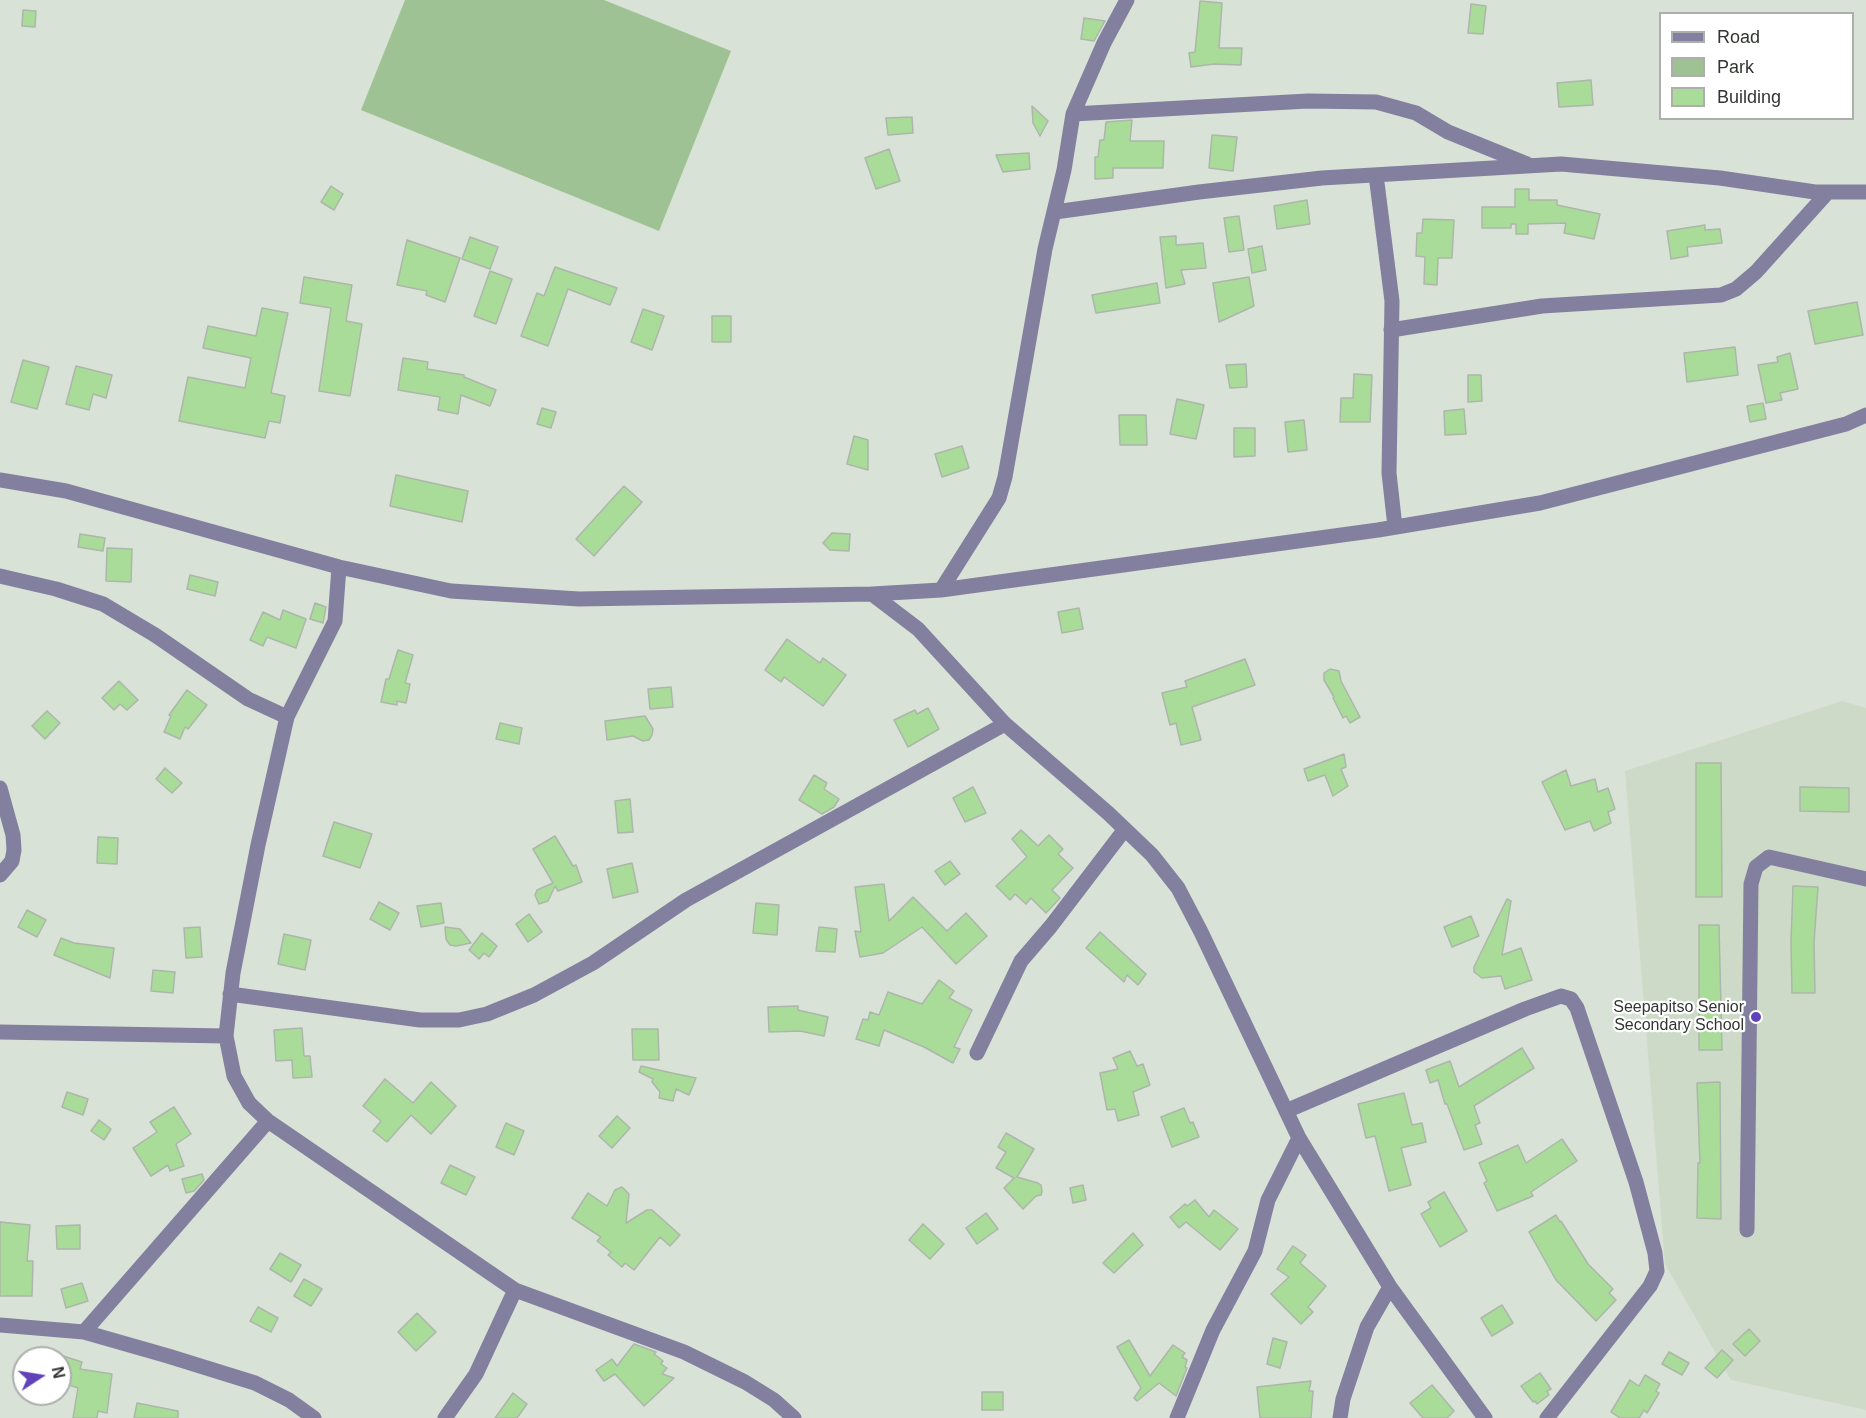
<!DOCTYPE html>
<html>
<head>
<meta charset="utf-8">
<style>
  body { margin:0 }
  #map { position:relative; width:1866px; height:1418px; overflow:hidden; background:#d9e2d7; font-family:Helvetica,sans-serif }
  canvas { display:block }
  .legend { position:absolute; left:1659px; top:12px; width:195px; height:108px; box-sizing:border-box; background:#fff; border:2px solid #adafad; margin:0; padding:8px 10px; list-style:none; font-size:18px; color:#323631 }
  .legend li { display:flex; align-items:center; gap:12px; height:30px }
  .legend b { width:30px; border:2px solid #adafad }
  .north { position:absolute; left:12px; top:1346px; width:60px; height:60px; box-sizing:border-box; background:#fff; border:2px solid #adafad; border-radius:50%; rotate:78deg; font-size:16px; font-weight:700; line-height:24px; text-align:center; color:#323631 }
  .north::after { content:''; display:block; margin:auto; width:21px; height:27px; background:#6242ba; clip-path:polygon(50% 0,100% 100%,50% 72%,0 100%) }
</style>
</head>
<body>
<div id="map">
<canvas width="1866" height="1418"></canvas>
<ul class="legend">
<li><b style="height:8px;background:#837f9f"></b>Road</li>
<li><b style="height:16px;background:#9ec293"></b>Park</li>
<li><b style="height:16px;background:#a9dc99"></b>Building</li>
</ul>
<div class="north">N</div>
</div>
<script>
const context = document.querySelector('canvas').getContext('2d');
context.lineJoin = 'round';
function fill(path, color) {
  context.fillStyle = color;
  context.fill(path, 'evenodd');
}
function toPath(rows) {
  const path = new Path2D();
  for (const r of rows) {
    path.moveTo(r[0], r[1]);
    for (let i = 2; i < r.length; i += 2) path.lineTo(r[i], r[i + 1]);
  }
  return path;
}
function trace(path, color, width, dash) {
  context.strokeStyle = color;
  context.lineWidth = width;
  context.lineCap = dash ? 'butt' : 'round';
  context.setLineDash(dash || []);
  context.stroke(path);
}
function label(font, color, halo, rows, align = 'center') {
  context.font = font + ' Helvetica,sans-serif';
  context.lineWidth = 4.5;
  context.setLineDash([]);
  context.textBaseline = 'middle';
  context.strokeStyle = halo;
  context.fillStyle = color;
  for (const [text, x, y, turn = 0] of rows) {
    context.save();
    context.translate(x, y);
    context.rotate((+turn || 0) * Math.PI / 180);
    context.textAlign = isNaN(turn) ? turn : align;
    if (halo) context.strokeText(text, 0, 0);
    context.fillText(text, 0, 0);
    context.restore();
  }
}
fill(toPath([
  [1842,701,1866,708,1866,1410,1731,1380,1665,1264,1625,771]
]), '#cddac8');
fill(toPath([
  [405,0,604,0,731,51,659,231,361,110]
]), '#9ec293');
const building = toPath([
  [1200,1,1222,3,1219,48,1242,48,1241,65,1214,64,1191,67,1189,53,1195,52,1200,1],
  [1471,4,1486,6,1483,34,1468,33,1471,4],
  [23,10,36,11,35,27,22,26,23,10],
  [1084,18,1105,21,1094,41,1081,39,1084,18],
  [1591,80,1593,105,1559,107,1557,83,1591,80],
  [1032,106,1048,121,1040,136,1033,123,1032,106],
  [912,117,913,133,888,135,886,118,912,117],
  [1132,120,1130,141,1164,141,1163,168,1113,168,1113,178,1095,179,1095,157,1098,157,1100,140,1104,140,1106,122,1132,120],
  [1212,135,1237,137,1233,171,1209,168,1212,135],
  [889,149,900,181,876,189,865,158,889,149],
  [1029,153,1030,169,1003,172,996,155,1029,153],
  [331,186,343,194,334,210,321,202,331,186],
  [1515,189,1529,189,1529,200,1557,200,1557,205,1600,214,1594,239,1564,233,1566,223,1528,224,1528,234,1516,234,1516,224,1511,224,1511,228,1482,228,1482,207,1515,207,1515,189],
  [1307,200,1310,224,1277,229,1274,206,1307,200],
  [1239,216,1244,250,1229,252,1224,218,1239,216],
  [1423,219,1454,220,1452,258,1438,258,1437,285,1424,284,1425,257,1416,256,1417,233,1422,233,1423,219],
  [1705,225,1705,230,1720,229,1722,243,1687,247,1688,256,1671,259,1667,231,1705,225],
  [1176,236,1176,245,1203,243,1206,268,1181,270,1185,284,1166,288,1160,237,1176,236],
  [470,237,498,247,490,269,462,259,470,237],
  [407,240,460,258,445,302,426,295,427,291,397,285,407,240],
  [1262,246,1266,270,1252,273,1248,249,1262,246],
  [555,267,617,288,610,305,568,289,548,346,521,336,537,293,544,296,555,267],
  [490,271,512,279,496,324,474,316,490,271],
  [304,277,352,285,346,321,362,324,350,396,319,391,331,308,300,303,304,277],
  [1249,277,1254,306,1219,322,1213,283,1249,277],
  [1157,283,1160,303,1096,313,1092,295,1157,283],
  [1857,302,1863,335,1815,344,1808,311,1857,302],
  [262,308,288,313,271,393,285,396,280,423,269,421,265,438,179,421,188,377,245,388,251,358,203,348,208,326,256,336,262,308],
  [643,309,664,316,652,350,631,342,643,309],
  [712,316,731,316,731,342,712,342,712,316],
  [1735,347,1738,375,1687,382,1684,353,1735,347],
  [1790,353,1798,389,1780,393,1782,400,1766,403,1758,365,1778,362,1777,357,1790,353],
  [403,358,428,362,427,369,464,375,464,377,496,390,490,406,461,395,458,414,438,410,440,397,398,390,403,358],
  [23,360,49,367,37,409,11,402,23,360],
  [1246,364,1247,387,1230,388,1226,365,1246,364],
  [76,366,112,375,106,398,93,394,89,410,66,404,76,366],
  [1354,374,1372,375,1370,422,1340,422,1341,398,1353,398,1354,374],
  [1468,375,1481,375,1482,401,1468,402,1468,375],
  [1177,399,1204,405,1196,439,1170,434,1177,399],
  [1763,403,1766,419,1750,422,1747,406,1763,403],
  [542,408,556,412,551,428,537,424,542,408],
  [1464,409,1466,434,1445,435,1444,411,1464,409],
  [1119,415,1146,415,1147,445,1120,445,1119,415],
  [1304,420,1307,450,1288,452,1285,422,1304,420],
  [1234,428,1255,428,1255,456,1234,457,1234,428],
  [854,436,868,440,868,470,847,464,854,436],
  [962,446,969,468,942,477,935,454,962,446],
  [396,475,468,491,462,522,390,506,396,475],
  [624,486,642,502,594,556,576,539,624,486],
  [832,533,850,534,849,551,830,550,823,543,832,533],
  [80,534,105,538,103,551,78,547,80,534],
  [107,548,132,549,131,582,106,581,107,548],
  [190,575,218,582,215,596,187,589,190,575],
  [315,603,326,607,323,623,310,619,315,603],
  [1079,608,1083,629,1062,633,1058,612,1079,608],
  [283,610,306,619,296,648,267,637,263,646,250,640,263,612,280,620,283,610],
  [787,639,820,663,823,658,846,675,823,706,784,677,781,682,765,670,787,639],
  [398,650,413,655,405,683,410,684,406,703,397,701,397,705,381,702,386,679,389,679,398,650],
  [1245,659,1255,685,1192,707,1201,740,1181,745,1176,723,1170,725,1162,693,1187,687,1185,681,1245,659],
  [1330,669,1339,671,1341,681,1360,717,1350,723,1346,716,1343,718,1333,698,1334,697,1324,680,1324,673,1330,669],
  [119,681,138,700,127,710,120,704,114,710,102,698,119,681],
  [671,687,673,707,650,709,648,689,671,687],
  [187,690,207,705,188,729,185,727,180,739,164,732,171,716,169,715,187,690],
  [928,708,939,729,908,747,894,720,915,710,917,714,928,708],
  [47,711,60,723,45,739,32,726,47,711],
  [645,716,653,729,652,735,649,740,643,741,633,736,607,740,605,721,645,716],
  [500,723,522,728,519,744,496,739,500,723],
  [1344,754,1346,767,1341,769,1348,786,1333,796,1325,775,1308,781,1304,769,1344,754],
  [1696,763,1721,763,1722,897,1696,897,1696,763],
  [165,768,182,783,172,793,156,779,165,768],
  [1566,770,1571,786,1595,779,1598,792,1608,788,1615,809,1608,812,1611,823,1594,831,1590,821,1565,830,1542,782,1566,770],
  [814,775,827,783,824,789,839,799,834,807,822,814,799,800,814,775],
  [973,787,986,813,965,822,953,798,973,787],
  [1800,787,1849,788,1849,812,1800,811,1800,787],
  [630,799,633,832,618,833,615,801,630,799],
  [334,822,372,834,360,868,323,856,334,822],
  [1021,830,1038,846,1049,835,1063,849,1058,854,1073,868,1052,890,1060,898,1046,913,1031,898,1026,904,1015,894,1010,900,996,886,1027,857,1012,839,1021,830],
  [555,836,573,866,576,865,582,882,558,891,555,886,548,901,539,904,535,895,537,890,553,883,533,849,555,836],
  [98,837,118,838,117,864,97,863,98,837],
  [950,861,960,874,945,885,935,871,950,861],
  [632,863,638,892,613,898,607,869,632,863],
  [884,884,889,921,913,897,947,931,966,913,987,936,956,964,922,927,883,953,860,957,855,931,861,932,855,887,884,884],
  [1793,886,1818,887,1814,943,1815,993,1792,993,1791,942,1793,886],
  [1507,899,1511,901,1502,955,1521,948,1532,980,1505,989,1501,976,1482,978,1474,972,1474,967,1507,899],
  [379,902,399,913,390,930,370,919,379,902],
  [441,903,444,923,421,927,417,906,441,903],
  [756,903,779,905,777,935,753,933,756,903],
  [27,910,46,920,37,937,18,927,27,910],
  [529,914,542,932,528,942,516,924,529,914],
  [1471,916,1479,936,1452,947,1444,927,1471,916],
  [1699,925,1719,925,1722,1050,1699,1050,1699,925],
  [200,927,202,957,186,958,184,928,200,927],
  [445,927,460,929,471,943,456,946,450,945,446,939,445,927],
  [819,927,837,929,835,952,816,951,819,927],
  [1100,932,1146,974,1138,985,1127,975,1124,982,1086,948,1100,932],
  [482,933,497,946,489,957,484,953,479,959,469,950,482,933],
  [284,934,311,940,305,970,278,964,284,934],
  [61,938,74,943,114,948,110,978,54,955,61,938],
  [153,970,175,972,173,993,151,991,153,970],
  [939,980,954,991,949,998,972,1010,954,1047,960,1049,953,1063,924,1047,884,1030,879,1046,856,1039,863,1019,868,1020,870,1012,879,1015,888,992,922,1004,939,980],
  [798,1006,798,1010,828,1017,824,1036,800,1031,769,1032,768,1007,798,1006],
  [302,1028,304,1056,310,1056,312,1077,293,1078,292,1060,276,1061,274,1030,302,1028],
  [632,1029,658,1029,659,1060,633,1060,632,1029],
  [1522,1048,1534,1068,1474,1106,1480,1123,1475,1125,1482,1144,1464,1150,1447,1104,1445,1104,1438,1080,1430,1083,1426,1070,1450,1061,1459,1087,1522,1048],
  [1130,1051,1137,1066,1143,1064,1150,1085,1133,1092,1139,1115,1118,1121,1115,1109,1107,1110,1100,1073,1118,1069,1113,1058,1130,1051],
  [641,1066,672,1073,696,1078,689,1095,676,1089,673,1101,659,1098,660,1092,652,1082,653,1079,639,1072,641,1066],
  [385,1079,413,1103,431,1082,456,1106,431,1134,411,1115,387,1142,373,1131,381,1121,363,1106,385,1079],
  [1720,1082,1721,1219,1697,1218,1698,1163,1700,1163,1697,1083,1720,1082],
  [67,1092,88,1099,83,1115,62,1107,67,1092],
  [1404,1093,1412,1125,1422,1123,1426,1142,1401,1148,1411,1185,1389,1191,1375,1136,1366,1138,1358,1104,1404,1093],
  [174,1107,191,1134,176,1144,184,1166,170,1171,168,1165,151,1176,133,1148,157,1132,150,1122,174,1107],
  [1184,1108,1190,1123,1193,1122,1199,1137,1172,1147,1161,1117,1184,1108],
  [617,1116,630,1128,612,1148,599,1136,617,1116],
  [99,1120,111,1129,104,1140,91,1131,99,1120],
  [506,1123,524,1131,514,1155,496,1147,506,1123],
  [1006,1133,1034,1149,1017,1177,1038,1183,1041,1185,1042,1191,1041,1195,1036,1196,1023,1209,1004,1188,1014,1178,996,1168,1006,1152,998,1147,1006,1133],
  [1562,1139,1577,1161,1531,1192,1533,1196,1497,1211,1484,1183,1487,1181,1479,1163,1518,1145,1526,1163,1562,1139],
  [450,1165,475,1177,466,1195,441,1183,450,1165],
  [202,1174,204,1180,194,1191,186,1193,182,1179,202,1174],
  [1083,1185,1086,1200,1073,1203,1070,1188,1083,1185],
  [622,1187,629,1194,626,1223,647,1210,652,1210,680,1235,670,1246,660,1237,634,1270,625,1263,622,1267,608,1255,611,1252,597,1241,601,1237,572,1218,588,1193,607,1206,615,1190,622,1187],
  [1444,1192,1467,1231,1440,1247,1421,1214,1431,1208,1428,1202,1444,1192],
  [1195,1200,1209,1217,1214,1210,1238,1229,1220,1250,1186,1222,1179,1228,1170,1217,1185,1204,1187,1206,1195,1200],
  [986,1213,998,1229,977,1244,966,1228,986,1213],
  [1556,1215,1560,1222,1561,1221,1588,1264,1613,1289,1609,1293,1616,1300,1596,1321,1556,1280,1529,1232,1556,1215],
  [0,1222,30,1225,27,1261,33,1261,32,1296,0,1296,0,1222],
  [923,1224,944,1244,930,1259,909,1240,923,1224],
  [80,1225,80,1249,57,1249,56,1226,80,1225],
  [1133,1233,1143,1245,1114,1273,1103,1263,1133,1233],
  [1293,1246,1306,1255,1300,1263,1326,1286,1308,1307,1313,1312,1301,1324,1271,1294,1289,1277,1277,1269,1293,1246],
  [280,1253,301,1265,291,1282,270,1269,280,1253],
  [304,1279,322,1289,311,1306,294,1296,304,1279],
  [82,1283,88,1301,66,1308,61,1289,82,1283],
  [1502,1305,1513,1323,1492,1336,1481,1318,1502,1305],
  [258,1307,278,1318,271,1332,250,1321,258,1307],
  [417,1313,436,1332,416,1351,398,1332,417,1313],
  [1749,1329,1760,1341,1745,1356,1733,1344,1749,1329],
  [1273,1338,1287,1342,1280,1368,1267,1364,1273,1338],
  [1129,1340,1150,1376,1173,1345,1185,1353,1182,1357,1187,1360,1185,1367,1187,1368,1176,1396,1159,1383,1137,1401,1134,1398,1141,1388,1117,1347,1129,1340],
  [634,1344,656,1352,654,1354,663,1361,661,1364,667,1368,662,1374,674,1378,644,1406,615,1374,604,1381,596,1370,612,1359,617,1366,634,1344],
  [1722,1350,1733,1360,1717,1378,1705,1368,1722,1350],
  [1669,1352,1689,1363,1682,1375,1662,1364,1669,1352],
  [60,1355,82,1362,80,1369,112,1374,107,1413,98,1411,97,1418,73,1418,78,1388,60,1382,60,1355],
  [1540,1373,1551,1389,1547,1391,1549,1395,1537,1404,1535,1401,1533,1402,1521,1386,1540,1373],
  [1645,1375,1660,1384,1656,1391,1659,1393,1647,1413,1644,1410,1639,1418,1620,1418,1611,1412,1630,1380,1639,1386,1645,1375],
  [1311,1381,1309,1391,1313,1391,1311,1418,1260,1418,1257,1387,1311,1381],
  [1432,1385,1454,1411,1447,1418,1423,1418,1410,1403,1432,1385],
  [982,1392,1003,1392,1003,1410,982,1410,982,1392],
  [513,1393,527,1404,517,1418,495,1418,513,1393],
  [137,1403,178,1411,178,1418,134,1418,137,1403]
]);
fill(building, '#a9dc99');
trace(building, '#adb6ab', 1.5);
trace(toPath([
  [1073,114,1308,101,1376,102,1416,113,1448,132,1527,164],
  [1376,175,1392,301,1389,473,1395,527],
  [1055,212,1199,192,1322,178,1561,164,1720,178,1815,192,1866,192],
  [1391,330,1542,306,1721,295,1736,289,1756,272,1828,192],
  [0,480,66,491,339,567,451,591,579,599,872,594,941,590,1378,530,1540,503,1846,424,1866,415],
  [339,567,335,621,287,717,258,845,233,973,226,1036,234,1076,249,1103,268,1121,515,1290,476,1374,445,1418],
  [0,576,56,589,103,604,155,635,248,699,287,717],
  [941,590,999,498,1005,477,1045,249,1064,170,1073,114,1104,43,1127,0],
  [872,594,918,629,1005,724,1108,813,1152,855,1178,888,1201,932,1299,1138,1390,1287,1485,1418],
  [0,788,13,835,14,850,12,861,0,875],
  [230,994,420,1020,459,1020,487,1014,534,995,593,963,686,900,1005,724],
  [0,1032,226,1036],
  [977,1053,1021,961,1051,926,1125,829],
  [1286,1111,1525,1009,1561,996,1571,999,1577,1008,1636,1182,1655,1253,1657,1271,1650,1286,1547,1418],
  [1747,1230,1751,884,1756,867,1769,857,1866,879],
  [515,1290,684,1352,745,1382,774,1400,794,1418],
  [0,1325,84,1332,168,1356,255,1383,289,1400,314,1418],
  [84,1332,268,1121],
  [1177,1418,1213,1330,1255,1251,1268,1200,1299,1138],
  [1340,1418,1343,1399,1367,1327,1390,1287]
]), '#837f9f', 15);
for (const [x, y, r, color] of [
  [1756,1017,6,"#6242ba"]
]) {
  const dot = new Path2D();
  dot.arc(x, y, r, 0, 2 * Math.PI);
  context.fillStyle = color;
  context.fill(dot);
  trace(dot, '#fff', 2);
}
label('16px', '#323631', '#fff', [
  ["Seepapitso Senior",1744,1008],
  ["Secondary School",1744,1026]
], 'right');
</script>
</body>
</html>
